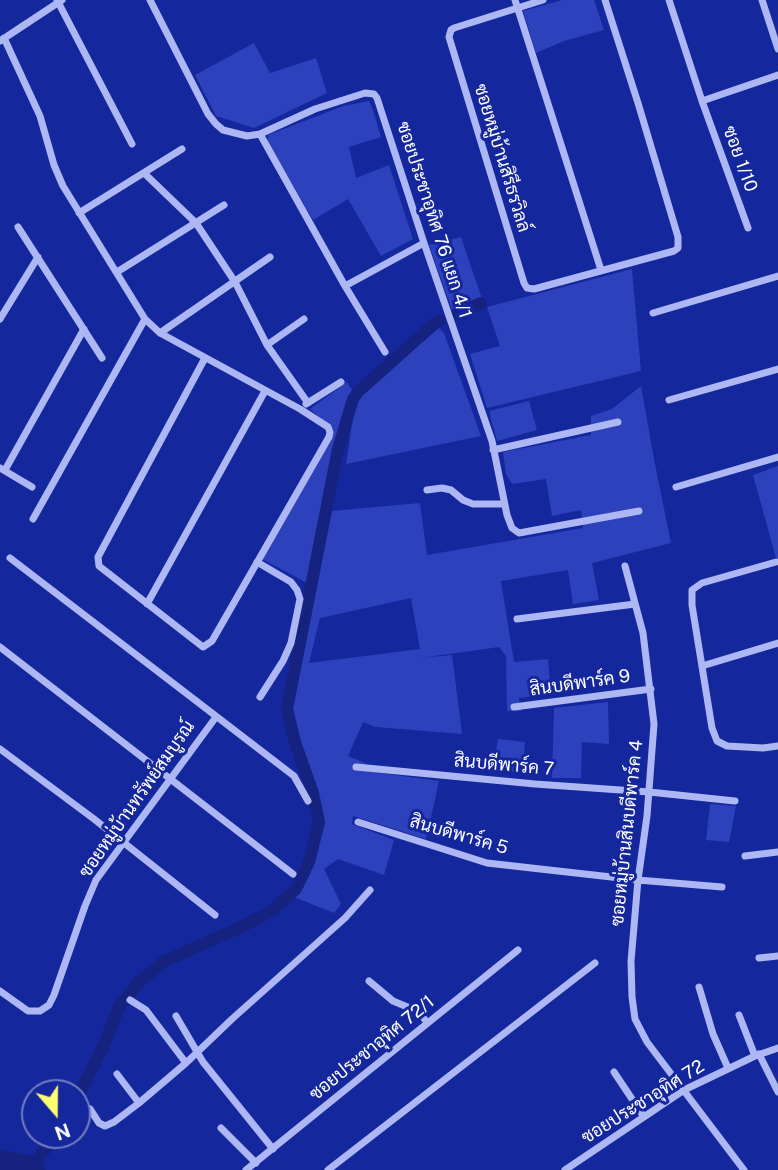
<!DOCTYPE html>
<html>
<head>
<meta charset="utf-8">
<style>
  body { margin:0 }
  #map { position:relative; width:778px; height:1170px; overflow:hidden; background:#15279d; font-family:"Public Sans",sans-serif }
  canvas { display:block }
  .north { position:absolute; left:21px; top:1079px; width:70px; height:70px; box-sizing:border-box; background:#15279d; border:2px solid #737dc4; border-radius:50%; rotate:160deg; font-size:19px; font-weight:700; line-height:28px; text-align:center; color:#fff }
  .north::after { content:''; display:block; margin:auto; width:24px; height:32px; background:#fdff6f; clip-path:polygon(50% 0,100% 100%,50% 72%,0 100%) }
</style>
</head>
<body>
<div id="map">
<canvas width="778" height="1170"></canvas>
<div class="north">N</div>
</div>
<script>
const context = document.querySelector('canvas').getContext('2d');
context.lineJoin = 'round';
function fill(path, color) {
  context.fillStyle = color;
  context.fill(path, 'evenodd');
}
function toPath(rows) {
  const path = new Path2D();
  for (const r of rows) {
    path.moveTo(r[0], r[1]);
    for (let i = 2; i < r.length; i += 2) path.lineTo(r[i], r[i + 1]);
  }
  return path;
}
function trace(path, color, width, dash) {
  context.strokeStyle = color;
  context.lineWidth = width;
  context.lineCap = dash ? 'butt' : 'round';
  context.setLineDash(dash || []);
  context.stroke(path);
}
function label(font, color, halo, rows, align = 'center') {
  context.font = font + ' "Public Sans",Sarabun,sans-serif';
  context.lineWidth = 6;
  context.setLineDash([]);
  context.textBaseline = 'middle';
  context.strokeStyle = halo;
  context.fillStyle = color;
  for (const [text, x, y, turn = 0] of rows) {
    context.save();
    context.translate(x, y);
    context.rotate((+turn || 0) * Math.PI / 180);
    context.textAlign = isNaN(turn) ? turn : align;
    if (halo) context.strokeText(text, 0, 0);
    context.fillText(text, 0, 0);
    context.restore();
  }
}
fill(toPath([
  [562,0,594,0,604,30,564,41,536,53,523,11],
  [254,43,270,73,316,58,327,93,254,128,216,116,195,75],
  [369,101,373,110,381,137,349,147,356,178,389,165,413,239,381,256,348,199,313,220,268,142,268,135,343,106],
  [461,237,482,299,452,310,429,245],
  [632,269,641,371,487,408,470,354,500,346,487,307],
  [439,328,444,333,481,436,346,464,355,404,362,393],
  [347,382,352,390,341,425,309,584,262,559,330,441,334,430,310,409],
  [641,386,654,459,671,543,592,563,599,600,573,604,568,570,501,581,514,662,548,659,551,694,519,698,521,711,507,711,506,656,499,647,420,658,452,655,462,734,376,727,363,722,348,756,367,764,365,771,439,781,426,839,353,816,352,824,394,840,384,875,338,859,324,869,341,904,334,913,294,897,306,878,317,849,323,823,316,792,296,734,290,711,313,587,332,511,420,503,427,555,583,528,581,510,552,516,546,479,512,484,506,474,503,452,591,435,591,416,612,409],
  [411,598,420,649,309,663,320,618],
  [529,401,537,430,497,441,489,411],
  [778,466,778,565,753,475],
  [608,702,609,744,582,742,581,778,552,778,554,708],
  [498,739,525,742,523,773,493,771],
  [710,804,736,806,729,842,706,840]
]), '#2d41bd');
trace(toPath([
  [458,313,481,303],
  [77,1098,104,1045,119,1007,139,982,165,961,243,926,273,910,296,889,309,862,319,822,313,793,295,742,287,709,338,449,353,399,359,391,435,323,440,321],
  [32,1166,56,1135]
]), '#15227f', 12);
trace(toPath([
  [0,1160,32,1166,35,1170]
]), '#15227f', 21);
trace(toPath([
  [57,0,132,144],
  [150,0,208,114,216,124,223,130,247,136,260,134,315,109,365,93,374,94,377,98,424,243,492,441,507,515,512,528,519,533,639,511],
  [515,0,601,270],
  [543,0,454,28,451,30,449,37,524,283,527,288,534,289,674,251,678,248,678,237,638,103,605,0],
  [669,0,702,101,748,228],
  [762,0,778,49],
  [4,38,40,116,54,165,63,186,145,319,160,333,300,409,328,427,330,432,329,437,212,641,203,647,99,566,98,557,205,358],
  [0,41,62,0],
  [702,101,778,75],
  [260,134,345,286,385,352],
  [144,173,196,223,235,282,267,345,308,403],
  [79,213,182,149],
  [18,227,102,358],
  [117,272,224,205],
  [345,286,424,243],
  [653,313,778,276],
  [0,319,38,257],
  [160,333,270,257],
  [267,345,304,319],
  [669,400,778,369],
  [306,404,341,382],
  [493,450,618,422],
  [0,468,32,487],
  [5,470,84,329],
  [676,487,778,457],
  [427,490,442,488,451,490,463,500,473,504,504,504],
  [33,519,145,319],
  [10,558,294,776,308,801],
  [257,562,291,582,297,590,300,599,291,643,283,661,260,697],
  [776,562,702,583,692,590,692,605,712,728,717,741,727,746,763,748,778,746],
  [625,566,643,633,654,724,647,816,638,880,631,961,632,997,635,1019,647,1042,744,1170],
  [147,604,265,391],
  [517,619,635,604],
  [0,647,293,874],
  [702,666,778,643],
  [514,707,651,689],
  [0,749,94,819,215,915],
  [356,767,535,784,649,792,735,801],
  [358,822,487,863,638,880,722,887],
  [745,856,778,852],
  [759,958,778,956],
  [369,981,393,1001,417,1011,428,1023],
  [699,987,713,1034,728,1068],
  [0,991,28,1011,40,1011,49,1005,54,995,85,906,96,880,216,717],
  [130,1000,146,1010,186,1063],
  [739,1015,755,1056],
  [176,1016,203,1062,273,1149],
  [759,1054,778,1092],
  [614,1072,644,1117],
  [117,1074,139,1103],
  [90,1109,99,1123,105,1126,114,1122,139,1103,186,1063,232,1019,345,918,370,890],
  [221,1128,256,1163],
  [246,1170,518,950],
  [328,1170,595,963],
  [565,1170,684,1090,755,1056,778,1048]
]), '#adb7f3', 7);
label('18px', '#fff', '#15279d', [
  ["ซอยหมู่บ้านสิรีธรวิลล์",502,158,73],
  ["ซอย 1/10",740,159,70],
  ["ซอยประชาอุทิศ 76 แยก 4/1",434,220,72],
  ["สินบดีพาร์ค 9",580,683,-8],
  ["สินบดีพาร์ค 7",504,765,5],
  ["ซอยหมู่บ้านทรัพย์สมบูรณ์",137,799,-55],
  ["ซอยหมู่บ้านสินบดีพาร์ค 4",627,833,-84],
  ["สินบดีพาร์ค 5",459,835,16],
  ["ซอยประชาอุทิศ 72/1",372,1048,-39],
  ["ซอยประชาอุทิศ 72",643,1102,-32]
]);
</script>
</body>
</html>
